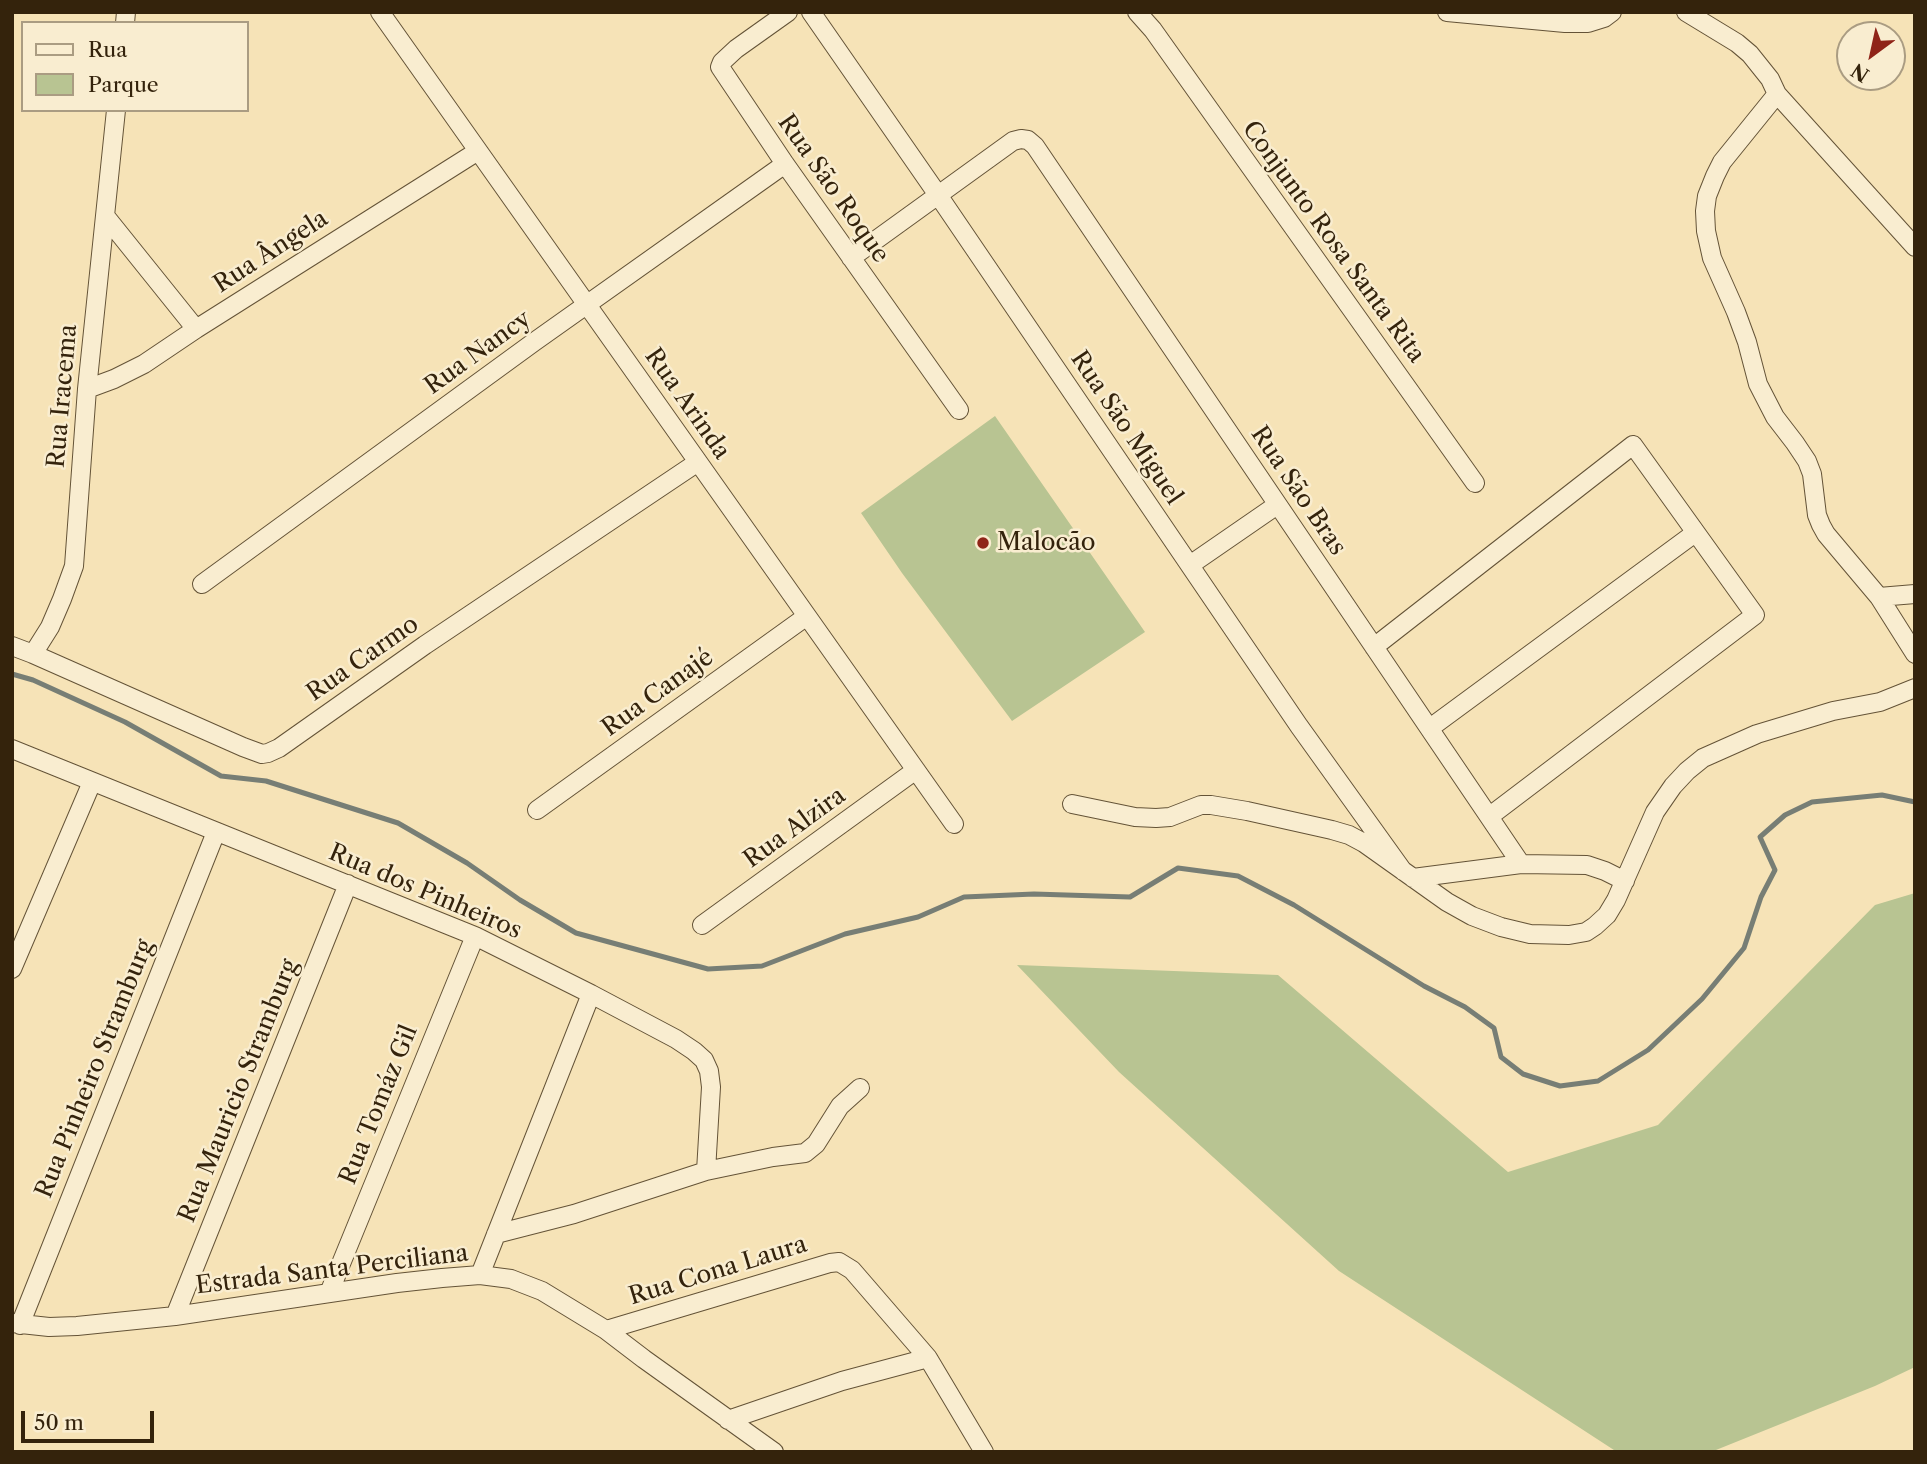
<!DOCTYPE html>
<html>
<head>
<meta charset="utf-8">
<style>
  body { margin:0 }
  #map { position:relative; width:1927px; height:1464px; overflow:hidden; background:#f6e3b7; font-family:"Libre Caslon Text",serif }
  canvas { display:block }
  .frame { position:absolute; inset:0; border:14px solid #34230c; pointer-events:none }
  .legend { position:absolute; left:21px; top:21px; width:228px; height:91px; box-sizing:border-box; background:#f9edd0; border:2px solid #aa9c82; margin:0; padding:9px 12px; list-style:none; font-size:21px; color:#34230c }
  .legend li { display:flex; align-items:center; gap:14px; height:35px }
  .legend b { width:35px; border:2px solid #aa9c82 }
  .north { position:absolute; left:1836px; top:21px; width:70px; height:70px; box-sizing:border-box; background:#f9edd0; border:2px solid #aa9c82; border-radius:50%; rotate:213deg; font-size:19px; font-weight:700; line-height:28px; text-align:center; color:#34230c }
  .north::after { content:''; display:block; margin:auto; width:24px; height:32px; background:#8f2418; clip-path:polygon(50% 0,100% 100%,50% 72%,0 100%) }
  .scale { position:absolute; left:21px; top:1411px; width:133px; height:32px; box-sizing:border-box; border:4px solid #34230c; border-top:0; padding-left:9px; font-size:21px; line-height:24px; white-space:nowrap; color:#34230c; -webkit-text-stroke:5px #f9edd0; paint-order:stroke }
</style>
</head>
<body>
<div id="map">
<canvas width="1927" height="1464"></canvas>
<div class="frame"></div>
<ul class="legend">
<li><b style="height:9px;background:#f9edd0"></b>Rua</li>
<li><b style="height:19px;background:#b8c492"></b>Parque</li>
</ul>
<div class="north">N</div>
<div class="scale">50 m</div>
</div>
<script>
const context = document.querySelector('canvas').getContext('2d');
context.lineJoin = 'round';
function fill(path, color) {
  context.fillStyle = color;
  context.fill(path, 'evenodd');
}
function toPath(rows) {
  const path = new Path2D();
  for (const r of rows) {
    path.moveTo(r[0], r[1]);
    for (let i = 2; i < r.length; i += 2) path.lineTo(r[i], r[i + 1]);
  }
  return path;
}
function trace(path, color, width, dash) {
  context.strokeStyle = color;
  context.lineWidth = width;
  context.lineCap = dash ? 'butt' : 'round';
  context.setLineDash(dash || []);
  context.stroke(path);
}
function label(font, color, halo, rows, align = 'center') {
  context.font = font + ' "Libre Caslon Text",serif';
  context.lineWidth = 5;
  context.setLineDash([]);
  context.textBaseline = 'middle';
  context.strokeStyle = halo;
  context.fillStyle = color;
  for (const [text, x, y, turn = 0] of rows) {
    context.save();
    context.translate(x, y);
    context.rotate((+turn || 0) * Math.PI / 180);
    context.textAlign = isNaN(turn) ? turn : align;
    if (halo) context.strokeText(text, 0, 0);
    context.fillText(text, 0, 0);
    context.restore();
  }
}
fill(toPath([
  [995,416,1145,632,1012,721,902,573,861,513],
  [1915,893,1915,1367,1875,1386,1711,1452,1617,1452,1339,1271,1119,1072,1017,965,1278,975,1508,1172,1658,1125,1875,905]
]), '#b8c492');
trace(toPath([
  [12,674,33,680,125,722,221,776,266,781,398,823,467,863,520,900,576,933,708,969,762,966,845,934,918,917,964,897,1034,894,1130,897,1178,868,1238,876,1294,905,1424,986,1465,1007,1494,1028,1501,1057,1523,1074,1560,1086,1598,1081,1648,1050,1702,999,1744,948,1761,897,1775,870,1760,837,1785,815,1812,802,1882,795,1915,802]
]), '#777e75', 5);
const minor = toPath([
  [380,12,954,824],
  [788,12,736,49,722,62,720,67,785,164,959,410],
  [811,12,938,195,1299,726,1403,871],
  [1137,12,1153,30,1475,483],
  [1447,12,1565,23,1588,23,1604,18,1612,12],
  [1686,12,1737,43,1750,54,1770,79,1777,94,1915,247],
  [125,23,126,12],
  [1777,94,1722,162,1715,176,1707,196,1705,211,1706,231,1712,258,1736,312,1747,342,1758,384,1775,417,1795,443,1807,461,1812,474,1817,515,1821,525,1826,534,1879,597],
  [106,217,196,329],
  [851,258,1013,141,1021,139,1028,140,1035,146,1521,864],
  [87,389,114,379,144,364,196,329,478,151],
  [1190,565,1277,505],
  [202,584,534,342,785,164],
  [1915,594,1879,597,1915,654],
  [12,646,33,654,50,627,62,599,74,566,87,389,116,110],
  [1374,647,1633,445,1755,615,1490,816],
  [33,654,243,747,262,754,268,753,279,748,425,645,698,462],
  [1430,728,1695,533],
  [12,749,475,936,591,994,676,1039,694,1051,704,1060,709,1071,711,1087,706,1171],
  [1072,804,1135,817,1156,818,1170,817,1201,805,1211,805,1247,811,1332,830,1349,835,1364,843,1447,902,1472,916,1501,927,1530,934,1569,935,1586,932,1595,926,1607,915,1616,900,1655,812,1673,786,1687,771,1703,758,1757,734,1833,711,1880,702,1915,688],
  [537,810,807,616],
  [1413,878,1521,864,1587,865,1605,871,1625,881],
  [702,925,916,770],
  [12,969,92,782],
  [496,1234,574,1214,706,1171,773,1157,805,1153,816,1144,840,1106,860,1088],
  [480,1275,591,994],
  [329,1293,475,936],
  [175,1316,348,884],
  [12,1323,49,1327,77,1326,175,1316,397,1283,442,1278,480,1275,511,1279,542,1291,606,1330,644,1359,774,1452],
  [20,1325,216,832],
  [606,1330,830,1263,839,1262,852,1270,928,1358,842,1381,728,1420],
  [928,1358,984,1452]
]);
trace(minor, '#645337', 20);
trace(minor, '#f9edd0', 18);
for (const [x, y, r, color] of [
  [983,543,7,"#8f2418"]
]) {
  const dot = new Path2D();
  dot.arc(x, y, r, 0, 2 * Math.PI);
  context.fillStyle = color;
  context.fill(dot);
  trace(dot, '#f9edd0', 2.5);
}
label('24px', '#34230c', '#f9edd0', [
  ["Rua São Roque",833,189,55],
  ["Conjunto Rosa Santa Rita",1333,242,54],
  ["Rua Ângela",271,252,-33],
  ["Rua Nancy",478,353,-36],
  ["Rua Iracema",63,396,-85],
  ["Rua Arinda",687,404,55],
  ["Rua São Miguel",1126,428,56],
  ["Rua São Bras",1298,491,56],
  ["Rua Carmo",363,659,-35],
  ["Rua Canajé",658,693,-36],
  ["Rua Alzira",795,828,-36],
  ["Rua dos Pinheiros",425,892,23],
  ["Rua Pinheiro Stramburg",95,1069,-68],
  ["Rua Mauricio Stramburg",239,1091,-68],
  ["Rua Tomáz Gil",379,1105,-68],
  ["Estrada Santa Perciliana",332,1270,-7],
  ["Rua Cona Laura",718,1271,-17]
]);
label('24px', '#34230c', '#f9edd0', [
  ["Malocão",997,543]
], 'left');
</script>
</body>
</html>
